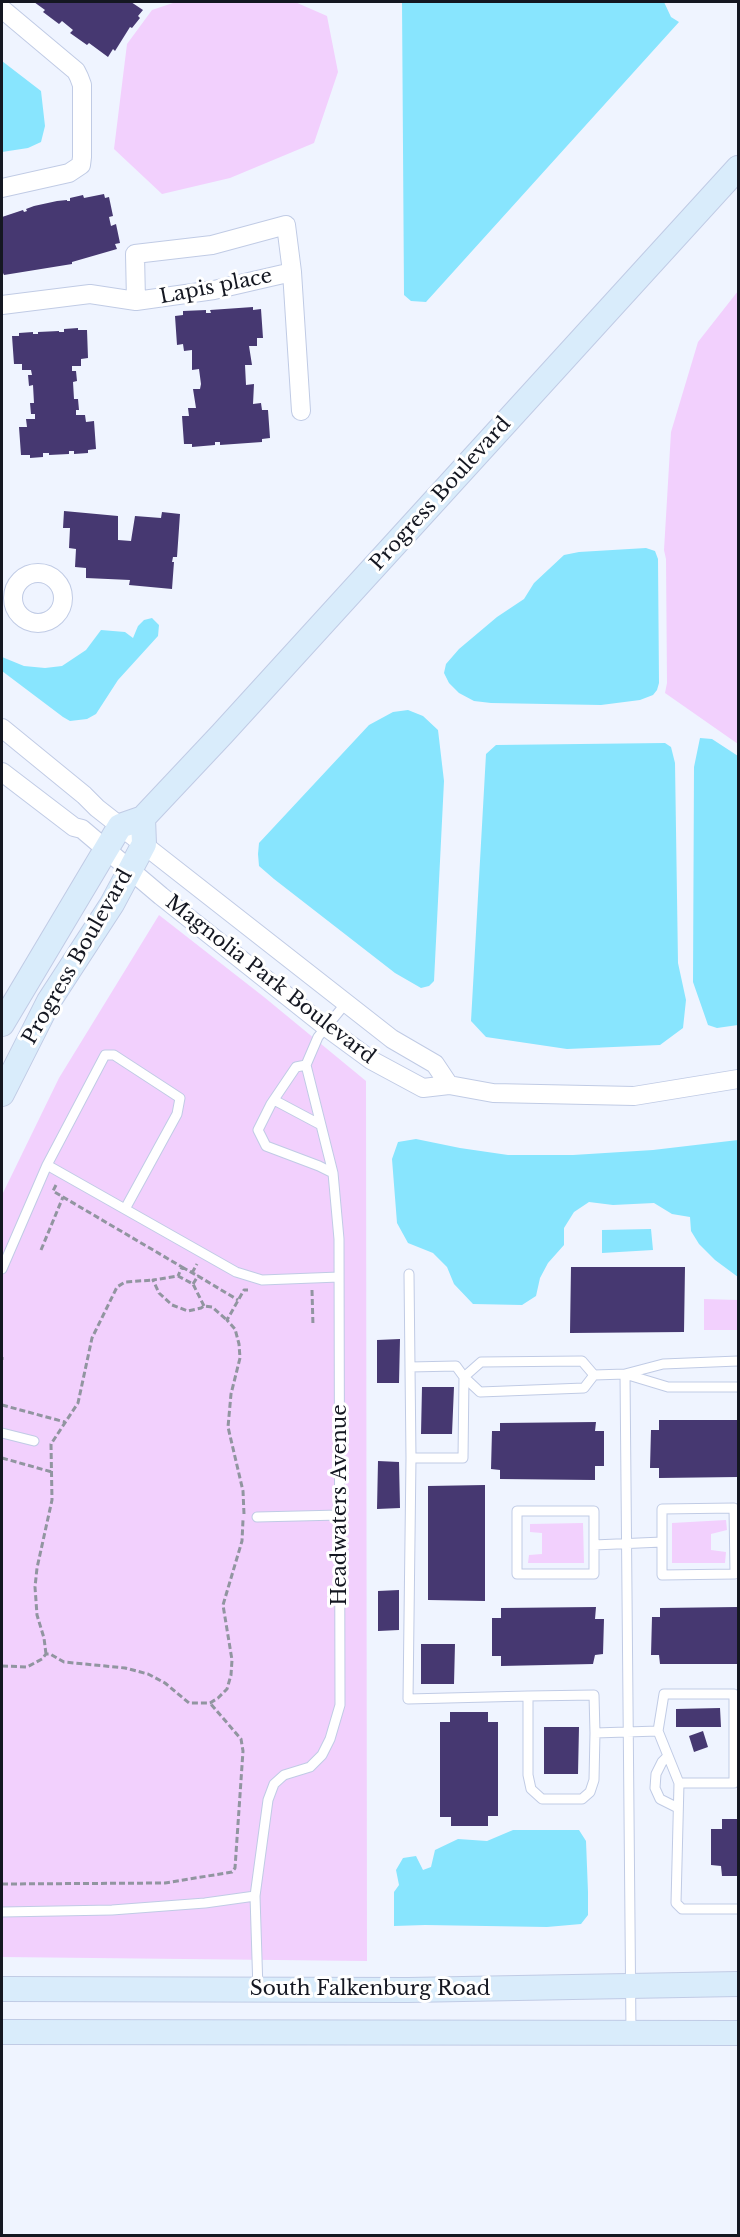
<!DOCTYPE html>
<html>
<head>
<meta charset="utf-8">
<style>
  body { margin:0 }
  #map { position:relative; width:740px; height:2237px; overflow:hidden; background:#eff4ff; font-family:"Libre Baskerville",serif }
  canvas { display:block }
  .frame { position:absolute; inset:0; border:3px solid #141721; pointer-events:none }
</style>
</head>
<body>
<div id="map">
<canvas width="740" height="2237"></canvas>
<div class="frame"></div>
</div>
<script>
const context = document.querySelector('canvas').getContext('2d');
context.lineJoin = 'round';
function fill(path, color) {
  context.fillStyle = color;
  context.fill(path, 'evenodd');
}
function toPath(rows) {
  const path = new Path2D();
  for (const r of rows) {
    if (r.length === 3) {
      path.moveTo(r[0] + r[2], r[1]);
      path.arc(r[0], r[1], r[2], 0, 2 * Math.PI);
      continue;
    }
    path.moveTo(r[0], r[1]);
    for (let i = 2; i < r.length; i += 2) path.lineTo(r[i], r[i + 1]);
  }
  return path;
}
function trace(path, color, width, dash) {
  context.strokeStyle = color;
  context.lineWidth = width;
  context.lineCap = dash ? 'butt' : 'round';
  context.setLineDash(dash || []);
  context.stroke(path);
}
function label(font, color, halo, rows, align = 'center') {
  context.font = font + ' "Libre Baskerville",serif';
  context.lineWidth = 6;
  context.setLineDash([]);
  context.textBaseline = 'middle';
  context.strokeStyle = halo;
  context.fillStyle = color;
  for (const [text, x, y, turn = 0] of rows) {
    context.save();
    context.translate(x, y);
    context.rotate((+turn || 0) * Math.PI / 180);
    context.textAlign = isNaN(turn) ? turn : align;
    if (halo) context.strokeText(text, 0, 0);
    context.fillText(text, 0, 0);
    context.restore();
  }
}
fill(toPath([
  [176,2,295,2,327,16,338,72,314,143,230,178,162,194,114,149,127,44,152,10],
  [738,291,738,744,665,693,667,683,666,559,664,550,671,432,698,342],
  [159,915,264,997,366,1081,367,1961,2,1957,2,1195,59,1078],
  [704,1299,738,1300,738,1330,704,1330],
  [726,1520,727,1530,711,1534,711,1550,726,1552,725,1563,672,1563,672,1523],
  [583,1523,584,1563,528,1563,529,1555,542,1554,542,1533,530,1532,530,1524]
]), '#f2d0fd');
fill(toPath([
  [402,2,664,2,671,17,679,22,426,302,411,301,404,295],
  [2,61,41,91,45,126,41,142,28,148,2,152],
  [646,548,655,551,658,559,659,683,657,690,653,695,640,700,601,705,491,703,474,701,459,693,449,683,444,673,446,664,459,649,497,617,524,599,534,583,564,555,579,552],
  [152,618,159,625,158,636,118,680,96,714,87,719,70,721,63,717,2,671,2,657,24,666,45,668,62,666,86,650,101,630,125,632,133,638,138,626,144,620],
  [408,710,423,716,438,730,444,781,434,981,429,986,421,988,395,973,274,879,259,866,258,854,259,843,369,725,393,712],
  [700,738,712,739,738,756,738,1025,717,1028,708,1025,693,982,694,767],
  [665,743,671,747,675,763,678,963,686,1000,683,1028,660,1045,567,1049,486,1037,471,1021,486,754,496,745],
  [416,1139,460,1148,508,1155,573,1155,653,1150,738,1140,738,1277,715,1260,699,1244,691,1231,690,1217,672,1214,654,1203,613,1205,589,1202,574,1212,564,1228,564,1245,548,1263,540,1278,536,1296,522,1305,473,1304,454,1284,447,1267,433,1253,408,1243,397,1223,392,1159,398,1142],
  [651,1229,653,1250,602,1253,602,1230],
  [513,1830,579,1830,586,1841,588,1892,588,1915,581,1924,547,1927,425,1925,394,1926,394,1892,399,1885,396,1870,403,1858,416,1856,423,1870,431,1867,435,1850,458,1839,487,1841]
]), '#88e5fe');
fill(toPath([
  [34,2,131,2,143,10,138,16,140,18,132,28,130,27,115,51,113,49,108,57,89,43,87,45,70,33,73,30,62,21,59,24,43,12,45,10],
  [104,194,105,198,109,197,113,216,109,217,111,226,116,224,120,243,115,244,117,249,72,262,72,264,4,275,2,271,2,217,23,210,24,212,27,211,26,209,34,206,57,201,67,200,67,201,70,201,70,198,83,195,84,198],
  [253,307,253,310,261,309,263,338,257,338,257,346,249,346,252,365,245,365,246,385,254,384,253,404,261,403,262,410,268,410,270,438,262,439,262,442,220,445,220,442,215,442,215,445,192,447,192,444,184,444,182,416,189,416,188,408,196,408,193,389,200,389,201,384,199,369,192,370,192,350,184,351,183,344,177,345,175,316,183,315,183,311,206,310,206,313,211,313,210,310],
  [78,328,78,330,87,330,88,358,81,359,81,366,72,366,72,371,76,371,77,381,73,382,74,399,78,399,79,410,76,410,76,415,85,415,86,422,94,421,96,449,88,450,88,453,74,454,74,451,69,451,69,454,49,455,49,453,43,453,43,457,30,458,30,455,21,455,19,427,27,427,26,419,35,419,35,414,31,414,30,403,34,403,33,385,29,386,28,375,32,375,31,370,22,370,22,364,14,364,12,336,19,336,19,333,33,332,33,334,38,334,38,332,59,331,59,332,64,332,64,329],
  [64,511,118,516,118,540,131,541,135,516,161,518,162,512,180,514,177,557,173,557,172,562,174,562,172,589,129,585,130,580,86,578,86,568,75,567,76,549,69,548,70,528,63,528],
  [571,1267,685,1267,684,1332,570,1333],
  [400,1339,399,1383,377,1383,377,1340],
  [422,1387,454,1387,452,1434,421,1434],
  [659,1420,738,1420,738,1477,659,1478,659,1468,650,1468,651,1430,659,1430],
  [596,1422,595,1431,604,1431,604,1466,595,1466,595,1480,500,1479,500,1470,491,1469,492,1431,500,1431,500,1423],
  [378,1461,399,1462,400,1508,377,1509],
  [485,1485,485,1601,428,1600,428,1486],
  [399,1590,399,1630,378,1631,378,1591],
  [596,1607,595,1619,604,1619,603,1654,595,1655,593,1664,501,1666,501,1656,492,1656,492,1618,501,1618,501,1608],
  [738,1607,738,1664,660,1664,659,1655,651,1655,652,1617,660,1617,660,1608],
  [421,1644,455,1644,454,1684,421,1684],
  [720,1708,721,1727,676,1727,676,1709],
  [450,1712,488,1712,488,1722,498,1722,498,1816,488,1816,488,1826,451,1826,451,1817,440,1817,440,1722,450,1722],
  [544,1727,579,1727,578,1774,544,1774],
  [703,1731,708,1747,694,1752,689,1736],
  [722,1819,738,1819,738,1876,722,1876,721,1866,711,1865,711,1829,722,1829]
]), '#463871');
const lane = toPath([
  [306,1065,296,1067,271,1104,258,1130,266,1146,319,1166,333,1173],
  [274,1100,321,1125],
  [47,1165,236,1272,262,1280,339,1277],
  [2,1269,47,1165,105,1055,114,1055,180,1098,177,1114,125,1209],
  [409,1274,410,1367],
  [625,1374,631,2032],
  [625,1374,668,1387,738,1387],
  [594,1375,584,1388,480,1392,464,1377,456,1366,410,1367,411,1458,408,1699,528,1696,528,1775,531,1789,542,1799,582,1799,590,1792,594,1780,595,1733,658,1731,679,1783,676,1903,682,1909,738,1909],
  [2,1433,34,1441],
  [411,1458,463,1458,464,1377,481,1362,582,1361,594,1375,625,1374,663,1364,738,1361],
  [257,1517,340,1515],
  [594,1545,594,1511,517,1511,517,1574,594,1574,594,1545,662,1542,662,1575,735,1574,734,1508,662,1509,662,1542],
  [528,1696,594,1695,595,1733],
  [658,1731,664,1694,734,1694,734,1783,679,1783],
  [668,1756,662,1762,656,1774,655,1788,660,1799,678,1808],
  [2,1912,112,1910,205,1903,255,1896],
  [258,1990,255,1896,268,1800,274,1784,284,1775,310,1767,322,1755,330,1739,340,1705,339,1239,333,1173,306,1065,318,1037,346,1003]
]);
const street = toPath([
  [2,9,76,71,79,77,82,85,82,157,81,165,69,173,2,188],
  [136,301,135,254,212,245,286,225,292,272],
  [2,305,90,294,136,301,214,290,292,272,301,411],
  [38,598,25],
  [2,728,84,795,97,808,392,1039,435,1064,449,1085],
  [2,772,74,827,82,829,161,896,326,1027,371,1060,423,1088,449,1085,493,1093,634,1096,738,1079]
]);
const secondary = toPath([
  [2,1024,120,826,143,818,222,734,738,168],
  [2,1094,49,1001,112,904,144,844,143,818],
  [2,1989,408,1990,738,1984],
  [2,2032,738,2033]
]);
trace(lane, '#c0cbe5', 11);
trace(street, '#c0cbe5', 20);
trace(secondary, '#c0cbe5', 26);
trace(toPath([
  [56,1185,53,1191,63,1197,182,1267,178,1276],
  [41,1250,63,1197],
  [182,1267,198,1276],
  [192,1273,197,1264],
  [193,1284,198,1276,238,1300],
  [312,1290,313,1326],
  [204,1306,193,1284,178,1276,153,1280,159,1293,172,1305,188,1311,201,1308,204,1306,212,1307,227,1320],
  [2,1360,2,1357],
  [2,1405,65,1422],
  [2,1458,52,1472],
  [244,1514,243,1491,228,1427,231,1394,240,1358,239,1344,235,1329,227,1320,244,1290,248,1290],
  [46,1654,44,1638,37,1615,35,1587,37,1568,52,1500,51,1444,78,1403,92,1338,117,1287,125,1282,153,1280],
  [2,1666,27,1667,42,1659,46,1654,50,1654,64,1662,125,1668,148,1674,165,1683,189,1703,210,1703,218,1698,227,1689,231,1675,232,1660,223,1605,242,1541,243,1520],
  [2,1884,165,1883,232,1872,235,1868,243,1751,241,1739,210,1703]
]), '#9195a0', 3, [6, 3]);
trace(lane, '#fff', 9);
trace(street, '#fff', 18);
trace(secondary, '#d9ecfb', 24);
label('20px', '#141721', '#fff', [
  ["Lapis place",216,287,-11],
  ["Progress Boulevard",441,494,-48],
  ["Progress Boulevard",78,957,-60],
  ["Magnolia Park Boulevard",270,980,38],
  ["Headwaters Avenue",340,1505,-90],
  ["South Falkenburg Road",370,1989]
]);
</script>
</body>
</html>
